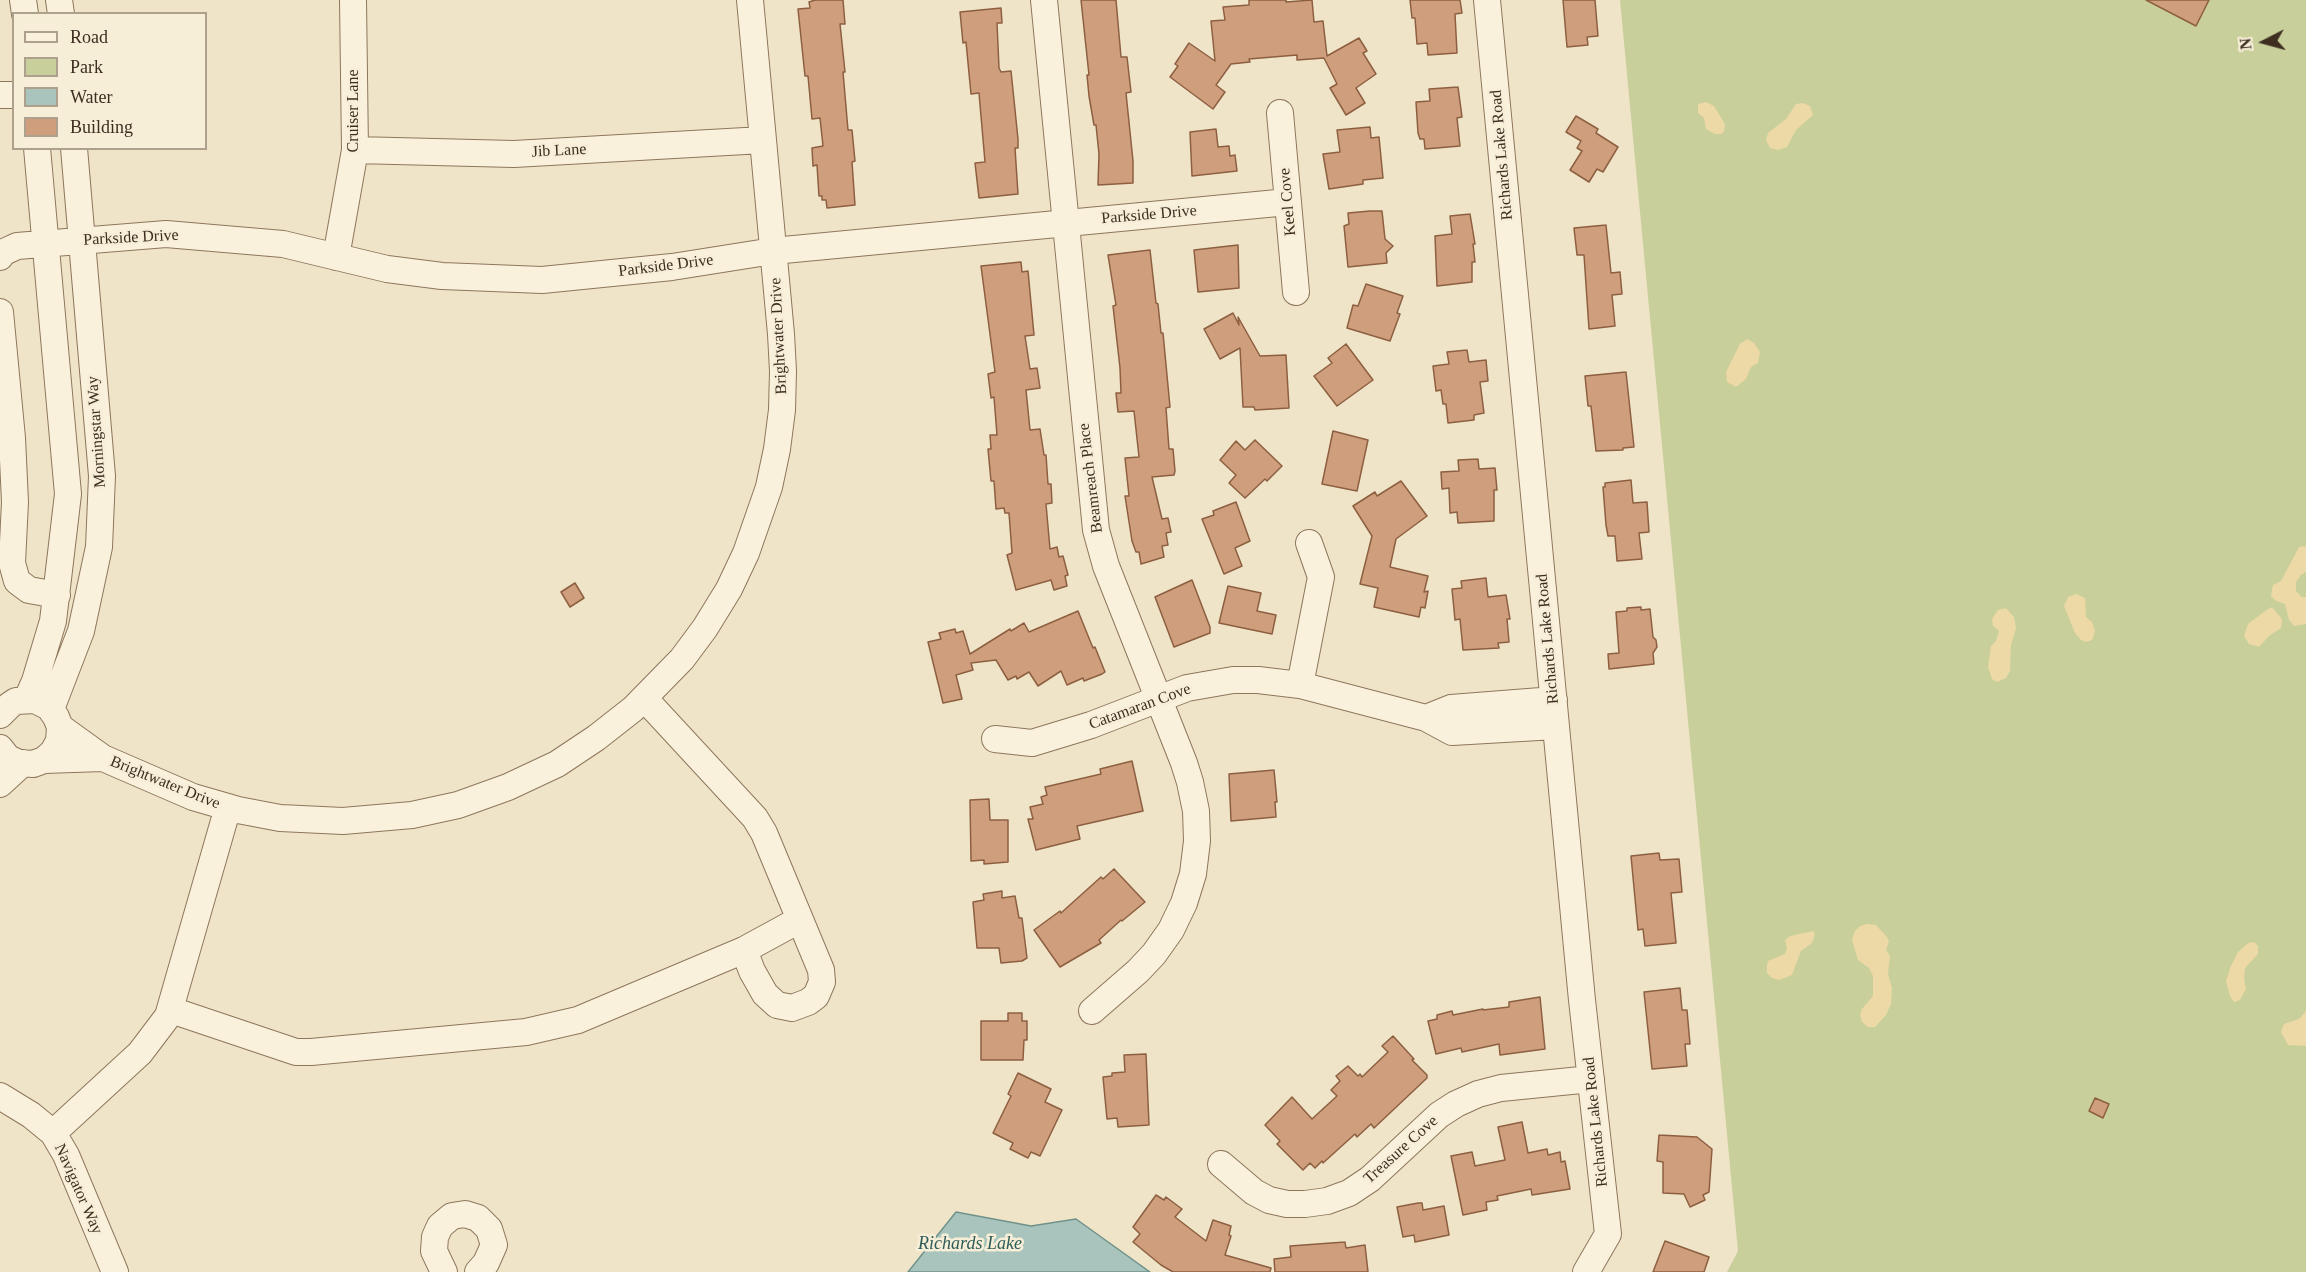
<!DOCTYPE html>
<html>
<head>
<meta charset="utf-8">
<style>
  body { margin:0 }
  #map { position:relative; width:2306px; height:1272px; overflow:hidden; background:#f0e4c8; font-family:"Times New Roman",serif }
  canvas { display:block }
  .legend { position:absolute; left:12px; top:12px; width:195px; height:138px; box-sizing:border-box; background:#f7eed8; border:2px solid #ada18e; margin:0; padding:8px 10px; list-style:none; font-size:18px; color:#3d2e20 }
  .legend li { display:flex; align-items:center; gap:12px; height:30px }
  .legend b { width:30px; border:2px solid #ada18e }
  .north { position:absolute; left:2234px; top:12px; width:60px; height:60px; -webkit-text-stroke:4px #f7eed8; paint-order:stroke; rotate:264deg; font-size:16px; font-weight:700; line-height:24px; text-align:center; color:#3d2e20 }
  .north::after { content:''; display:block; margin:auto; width:21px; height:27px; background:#3d2e20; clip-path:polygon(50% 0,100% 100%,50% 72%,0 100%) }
</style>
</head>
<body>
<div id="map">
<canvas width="2306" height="1272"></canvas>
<ul class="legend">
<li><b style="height:8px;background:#faf1dc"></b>Road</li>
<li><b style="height:16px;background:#c9cf9b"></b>Park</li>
<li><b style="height:16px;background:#a9c4bc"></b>Water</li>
<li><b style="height:16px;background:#cf9f7d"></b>Building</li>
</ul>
<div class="north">N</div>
</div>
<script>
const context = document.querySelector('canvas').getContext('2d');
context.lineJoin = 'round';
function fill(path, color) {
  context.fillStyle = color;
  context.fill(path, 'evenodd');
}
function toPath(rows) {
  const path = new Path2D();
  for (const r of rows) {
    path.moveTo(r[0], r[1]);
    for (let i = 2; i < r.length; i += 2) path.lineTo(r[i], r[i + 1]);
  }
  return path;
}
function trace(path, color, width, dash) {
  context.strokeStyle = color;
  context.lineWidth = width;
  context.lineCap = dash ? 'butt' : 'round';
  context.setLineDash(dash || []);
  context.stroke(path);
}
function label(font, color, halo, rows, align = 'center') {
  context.font = font + ' "Times New Roman",serif';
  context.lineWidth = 5;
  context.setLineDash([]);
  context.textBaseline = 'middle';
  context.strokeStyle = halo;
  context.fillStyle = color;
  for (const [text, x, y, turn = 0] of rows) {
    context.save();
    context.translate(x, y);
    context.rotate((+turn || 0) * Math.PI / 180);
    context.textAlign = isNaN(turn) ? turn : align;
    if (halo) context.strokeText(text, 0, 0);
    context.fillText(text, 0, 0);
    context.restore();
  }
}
fill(toPath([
  [1620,0,2306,0,2306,1272,1727,1272,1738,1251]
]), '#c9cf9b');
fill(toPath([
  [1706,102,1714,106,1725,124,1724,132,1721,134,1715,134,1706,129,1704,118,1698,113,1698,104],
  [1803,103,1810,106,1813,115,1796,130,1787,147,1778,150,1770,148,1766,140,1768,133,1786,119,1796,104],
  [1747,339,1754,343,1760,352,1758,363,1751,367,1746,379,1736,387,1727,382,1726,372,1740,344],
  [2306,546,2306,572,2301,575,2296,582,2296,591,2302,597,2306,597,2306,624,2294,626,2289,620,2285,604,2276,601,2271,596,2273,585,2281,581,2299,547],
  [2076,594,2085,598,2086,617,2092,622,2095,631,2092,640,2086,642,2081,640,2075,633,2064,606,2068,597],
  [2272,607,2282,619,2281,628,2269,636,2259,647,2249,644,2244,636,2248,624,2265,611],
  [2006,608,2014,617,2016,628,2011,645,2010,671,2006,678,1997,682,1992,679,1988,667,1991,646,1996,641,1999,631,1993,626,1992,619,1998,610],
  [1867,924,1876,925,1887,937,1889,941,1886,950,1890,956,1888,974,1892,988,1891,1004,1886,1015,1875,1027,1868,1027,1862,1022,1860,1015,1862,1009,1873,996,1873,976,1869,968,1858,960,1852,940,1855,931,1860,926],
  [1813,931,1815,934,1812,943,1801,951,1792,975,1779,980,1772,978,1767,973,1767,965,1768,961,1785,954,1787,948,1785,940,1790,936],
  [2254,942,2258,946,2258,954,2245,968,2244,979,2246,989,2240,1000,2234,1002,2230,996,2226,981,2231,966,2238,952,2248,943],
  [2306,1011,2306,1046,2288,1045,2281,1032,2284,1024,2299,1019]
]), '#ecd9a5');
const water = toPath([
  [956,1212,1031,1226,1076,1219,1150,1272,908,1272,956,1212]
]);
fill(water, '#a9c4bc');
trace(water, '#6f938a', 1.5);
const building = toPath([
  [815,0,843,0,845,24,840,24,845,72,843,72,848,130,852,130,855,161,852,162,855,205,827,208,826,200,822,200,822,196,819,196,817,165,813,166,812,148,823,146,820,118,812,119,808,76,805,76,798,9,810,8,809,2,815,0],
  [1081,0,1116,0,1121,57,1127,57,1131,92,1126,93,1133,161,1133,183,1098,185,1099,154,1096,125,1094,125,1089,96,1087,75,1089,75,1081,0],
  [1249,0,1286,0,1286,2,1312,0,1314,22,1323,21,1327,56,1359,38,1367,51,1363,53,1376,74,1356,88,1365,103,1346,115,1330,88,1337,84,1324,58,1297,60,1297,55,1249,59,1250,62,1231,64,1216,85,1225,92,1213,109,1170,77,1178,66,1175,64,1189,43,1215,61,1211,21,1225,20,1223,7,1249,5,1249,0],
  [1410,0,1460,0,1462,13,1455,14,1457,53,1428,55,1427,43,1417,44,1415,18,1412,18,1410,0],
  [1563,0,1595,0,1598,36,1587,37,1588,45,1567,47,1563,0],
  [2146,0,2209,0,2196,26,2146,0],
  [1001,8,1002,23,997,23,999,68,1001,72,1011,71,1018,139,1018,148,1015,148,1018,194,979,198,975,163,985,162,979,93,971,94,966,42,963,43,960,12,1001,8],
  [1458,87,1462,117,1457,118,1460,146,1425,149,1424,139,1420,139,1418,133,1416,102,1430,101,1429,89,1458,87],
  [1576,116,1598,129,1596,133,1618,147,1603,172,1597,169,1589,182,1570,170,1582,151,1577,148,1581,141,1566,132,1576,116],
  [1370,127,1371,138,1379,137,1383,178,1363,180,1363,184,1329,189,1323,154,1340,152,1337,130,1370,127],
  [1216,129,1218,147,1229,146,1230,156,1235,155,1237,171,1192,176,1190,132,1216,129],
  [1370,211,1382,211,1385,239,1393,246,1386,253,1387,263,1348,267,1344,226,1349,224,1348,213,1370,211],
  [1470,214,1475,244,1473,244,1475,262,1472,262,1472,282,1437,286,1435,236,1452,234,1450,216,1470,214],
  [1606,225,1611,273,1620,272,1622,294,1612,295,1615,326,1589,329,1584,255,1577,255,1574,228,1606,225],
  [1238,245,1239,288,1198,292,1194,250,1238,245],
  [1150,250,1156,303,1158,304,1161,333,1163,333,1170,407,1166,408,1169,449,1173,449,1175,471,1174,475,1152,477,1162,519,1168,518,1171,532,1166,533,1168,545,1162,546,1164,557,1141,564,1139,552,1136,552,1132,541,1125,496,1129,496,1125,458,1139,457,1134,411,1118,412,1116,393,1121,393,1120,368,1113,306,1116,305,1108,255,1150,250],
  [1021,262,1022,272,1028,271,1034,335,1025,336,1030,369,1037,368,1040,388,1026,390,1030,430,1040,429,1044,455,1046,455,1048,484,1051,484,1052,503,1046,504,1050,549,1057,547,1059,557,1063,556,1068,575,1065,576,1067,586,1054,590,1051,580,1016,590,1007,555,1012,553,1009,513,1005,513,1004,508,996,509,994,481,991,481,988,449,991,449,990,435,997,435,994,397,991,398,988,374,995,372,981,266,1021,262],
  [1366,284,1403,296,1397,313,1400,314,1390,341,1347,328,1353,305,1358,306,1366,284],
  [1233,313,1239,325,1238,317,1260,356,1286,355,1289,408,1255,410,1254,407,1243,407,1240,348,1220,359,1204,329,1233,313],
  [1346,344,1373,380,1337,406,1314,376,1332,363,1328,358,1346,344],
  [1467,350,1469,362,1486,360,1488,381,1480,382,1484,413,1474,415,1474,420,1448,423,1446,404,1443,404,1441,390,1436,391,1433,366,1449,364,1447,352,1467,350],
  [1626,372,1634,447,1623,448,1623,450,1596,451,1591,406,1588,406,1585,376,1626,372],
  [1333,431,1368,440,1357,491,1322,484,1333,431],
  [1255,440,1282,466,1267,481,1265,479,1245,498,1229,483,1236,475,1220,460,1236,441,1245,450,1255,440],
  [1478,459,1479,469,1495,468,1497,490,1494,490,1494,521,1458,523,1457,512,1450,513,1449,488,1442,489,1441,472,1459,471,1458,460,1478,459],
  [1631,480,1633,503,1647,502,1649,532,1639,533,1642,559,1617,561,1615,536,1608,536,1606,525,1603,487,1605,487,1605,483,1631,480],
  [1401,481,1427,516,1396,539,1390,567,1428,576,1424,592,1428,591,1425,608,1421,607,1419,617,1374,607,1378,588,1360,584,1372,536,1353,506,1375,492,1377,496,1401,481],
  [1236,502,1250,541,1235,548,1242,566,1224,574,1202,519,1214,515,1213,511,1236,502],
  [1486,578,1488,597,1506,595,1510,619,1507,619,1509,642,1498,643,1499,648,1463,650,1460,619,1455,620,1452,589,1462,588,1461,581,1486,578],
  [1192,580,1210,627,1210,633,1174,647,1155,597,1192,580],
  [575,583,584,598,570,607,561,592,575,583],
  [1228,586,1261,593,1257,611,1276,615,1272,634,1219,623,1228,586],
  [1641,607,1641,610,1650,609,1653,637,1656,640,1657,647,1653,653,1654,664,1609,669,1608,654,1619,653,1616,612,1627,611,1627,608,1641,607],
  [1078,611,1093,648,1095,647,1105,672,1102,674,1084,681,1083,678,1067,685,1061,671,1038,686,1029,672,1017,679,1016,676,1008,680,996,660,971,663,973,670,956,675,962,699,943,703,928,642,941,639,939,633,955,629,956,633,963,631,970,654,1010,629,1011,631,1024,623,1029,632,1078,611],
  [1132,761,1143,811,1077,826,1080,839,1036,850,1028,819,1033,819,1030,807,1043,804,1041,797,1047,795,1045,787,1101,774,1100,769,1132,761],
  [1274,770,1277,802,1275,802,1276,817,1231,821,1229,774,1274,770],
  [989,799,990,820,1008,820,1008,862,984,864,984,860,971,861,970,800,989,799],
  [1659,853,1660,860,1679,859,1682,892,1671,893,1676,943,1645,946,1643,929,1638,930,1631,856,1659,853],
  [1114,869,1145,902,1122,921,1121,920,1099,940,1101,943,1060,967,1034,930,1060,911,1061,913,1101,877,1103,879,1114,869],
  [1002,891,1002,898,1015,896,1019,918,1022,918,1027,958,1022,961,1001,963,999,948,977,948,973,902,984,900,983,894,1002,891],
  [1680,988,1682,1010,1687,1010,1690,1044,1685,1044,1687,1066,1652,1069,1644,992,1680,988],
  [1540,997,1545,1049,1500,1055,1499,1044,1462,1052,1461,1048,1436,1054,1428,1021,1437,1019,1437,1015,1452,1011,1453,1015,1483,1009,1483,1010,1509,1007,1509,1002,1540,997],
  [1008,1013,1022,1013,1022,1021,1027,1021,1027,1040,1024,1040,1023,1060,981,1060,981,1021,1008,1021,1008,1013],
  [1393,1036,1414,1059,1412,1060,1427,1075,1427,1078,1374,1128,1371,1124,1357,1137,1355,1134,1323,1163,1322,1161,1315,1168,1310,1163,1303,1170,1277,1144,1280,1141,1265,1125,1292,1097,1312,1119,1337,1096,1331,1090,1340,1081,1336,1076,1348,1066,1358,1076,1360,1074,1362,1077,1388,1052,1382,1046,1393,1036],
  [1146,1054,1149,1125,1118,1127,1117,1118,1107,1119,1103,1077,1112,1076,1112,1073,1125,1072,1124,1055,1146,1054],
  [1018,1073,1051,1089,1045,1102,1062,1110,1040,1156,1031,1152,1028,1158,1010,1149,1013,1143,993,1133,1011,1096,1008,1094,1018,1073],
  [2095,1098,2109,1104,2103,1118,2089,1111,2095,1098],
  [1522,1122,1528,1153,1547,1149,1548,1155,1560,1152,1561,1162,1565,1161,1570,1189,1532,1195,1531,1189,1497,1196,1498,1200,1486,1202,1487,1210,1463,1215,1451,1156,1472,1152,1475,1166,1505,1160,1498,1127,1522,1122],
  [1659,1135,1697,1137,1712,1149,1709,1192,1703,1195,1705,1200,1690,1207,1684,1194,1663,1193,1663,1162,1657,1161,1659,1135],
  [1156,1195,1164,1200,1166,1197,1182,1209,1175,1217,1206,1241,1213,1220,1231,1226,1229,1235,1231,1236,1225,1255,1271,1268,1270,1272,1173,1272,1161,1265,1133,1242,1140,1234,1133,1227,1156,1195],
  [1418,1203,1422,1203,1423,1210,1444,1206,1449,1235,1415,1242,1414,1235,1403,1237,1397,1207,1418,1203],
  [1665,1241,1709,1257,1704,1272,1653,1272,1665,1241],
  [1345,1242,1346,1248,1365,1245,1368,1272,1275,1272,1274,1259,1291,1257,1290,1246,1345,1242]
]);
fill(building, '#cf9f7d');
trace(building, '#8d5f41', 1.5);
const minor = toPath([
  [23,0,25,14],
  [59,0,61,14],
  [1044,0,1096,530,1106,566,1184,763,1190,782,1196,811,1197,841,1193,874,1184,903,1171,930,1154,954,1138,971,1092,1011],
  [1487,0,1582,1000,1608,1234,1586,1272],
  [0,95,14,95],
  [1280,113,1296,292],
  [355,150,514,154,763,140],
  [0,257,2,253,17,246,166,234,283,244,387,269,442,276,542,280,672,267,773,251,1288,202],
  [336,257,355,150,353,0],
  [0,312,12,438,15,502,12,563,17,581,29,590,57,595],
  [1300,685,1321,577,1309,543],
  [644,698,755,818,764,833,821,970,822,982,816,996,808,1002,792,1008,777,1005,765,994,752,971,744,950],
  [27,699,35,681,53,621,68,494,37,148],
  [51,709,81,631,99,547,102,476,74,148],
  [0,715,10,705,16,701,35,700,49,707,56,717,60,727,59,741,53,752,44,760,33,764,19,763,8,758,0,748],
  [1426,718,1451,708,1554,700],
  [995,739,1032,743,1091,725,1187,688,1233,680,1258,680,1300,685,1426,718,1452,732,1556,726],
  [103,758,193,797,238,810,280,818,343,821,412,815,458,805,508,787,557,764,596,738,633,709,682,659,705,628,729,589,746,553,769,487,777,449,782,410,783,371,781,334,750,0],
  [44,760,103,758,60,727],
  [0,784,23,763],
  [171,1010,296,1052,311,1052,526,1032,578,1020,744,950,799,920],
  [0,1096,31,1115,53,1133,66,1155,115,1272],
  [53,1133,140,1053,168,1016,228,807],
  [1221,1164,1254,1192,1269,1200,1287,1204,1305,1204,1327,1201,1349,1193,1370,1179,1439,1115,1456,1104,1478,1094,1501,1088,1591,1079],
  [444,1272,434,1251,435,1237,440,1226,452,1216,465,1214,478,1218,489,1229,494,1245,486,1263,478,1272]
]);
trace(minor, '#8d765c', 28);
trace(minor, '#faf1dc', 26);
label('16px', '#3d2e20', '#f7eed8', [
  ["Cruiser Lane",354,111,-90],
  ["Jib Lane",559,151,-3],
  ["Richards Lake Road",1502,155,-95],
  ["Keel Cove",1288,202,-95],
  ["Parkside Drive",1149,215,-5],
  ["Parkside Drive",131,238,-3],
  ["Parkside Drive",666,266,-7],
  ["Brightwater Drive",779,336,-93],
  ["Morningstar Way",97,432,-94],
  ["Beamreach Place",1091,478,-97],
  ["Richards Lake Road",1548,639,-95],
  ["Catamaran Cove",1140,707,-20],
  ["Brightwater Drive",165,783,22],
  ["Richards Lake Road",1596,1122,-96],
  ["Treasure Cove",1401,1150,-42],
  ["Navigator Way",78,1189,66]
]);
label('italic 18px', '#2f5d5a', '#f7eed8', [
  ["Richards Lake",970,1244]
]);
</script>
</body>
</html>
